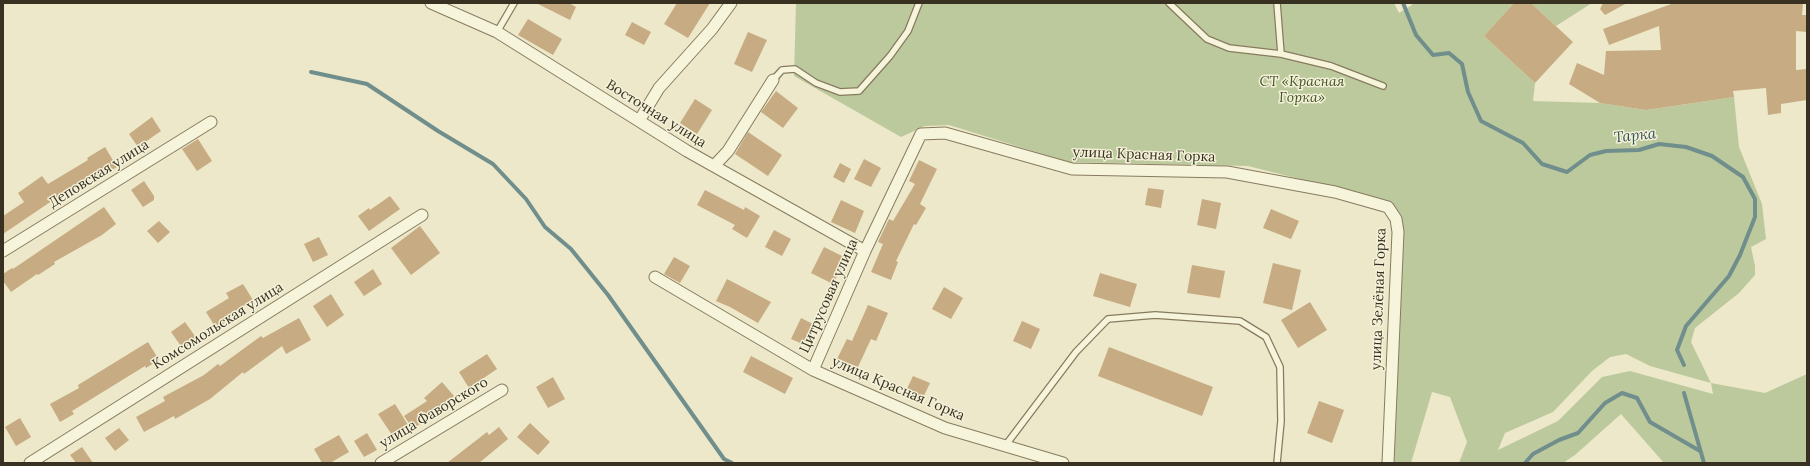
<!DOCTYPE html>
<html>
<head>
<meta charset="utf-8">
<style>
  body { margin:0 }
  #map { position:relative; width:1810px; height:466px; overflow:hidden; background:#ece8c9; font-family:Lora,serif }
  canvas { display:block }
  .frame { position:absolute; inset:0; border:4px solid #383121; pointer-events:none }
</style>
</head>
<body>
<div id="map">
<canvas width="1810" height="466"></canvas>
<div class="frame"></div>
</div>
<script>
const context = document.querySelector('canvas').getContext('2d');
context.lineJoin = 'round';
function fill(path, color) {
  context.fillStyle = color;
  context.fill(path, 'evenodd');
}
function toPath(rows) {
  const path = new Path2D();
  for (const r of rows) {
    path.moveTo(r[0], r[1]);
    for (let i = 2; i < r.length; i += 2) path.lineTo(r[i], r[i + 1]);
  }
  return path;
}
function trace(path, color, width, dash) {
  context.strokeStyle = color;
  context.lineWidth = width;
  context.lineCap = dash ? 'butt' : 'round';
  context.setLineDash(dash || []);
  context.stroke(path);
}
function label(font, color, halo, rows, align = 'center') {
  context.font = font + ' Lora,serif';
  context.lineWidth = 3;
  context.setLineDash([]);
  context.textBaseline = 'middle';
  context.strokeStyle = halo;
  context.fillStyle = color;
  for (const [text, x, y, turn = 0] of rows) {
    context.save();
    context.translate(x, y);
    context.rotate((+turn || 0) * Math.PI / 180);
    context.textAlign = isNaN(turn) ? turn : align;
    if (halo) context.strokeText(text, 0, 0);
    context.fillText(text, 0, 0);
    context.restore();
  }
}
fill(toPath([
  [796,3,1394,3,1399,13,1412,5,1412,3,1514,3,1484,36,1535,83,1533,101,1600,103,1646,110,1734,97,1739,147,1762,204,1766,239,1751,247,1755,266,1755,275,1739,293,1695,328,1691,342,1711,383,1765,393,1807,374,1807,463,1664,463,1621,414,1575,455,1563,463,1459,463,1467,442,1464,434,1450,397,1432,392,1411,463,1394,463,1403,234,1401,217,1391,202,1248,166,1068,162,949,125,925,126,901,137,794,76],
  [1626,354,1650,366,1711,383,1713,394,1630,371,1602,377,1558,421,1498,450,1505,433,1553,412,1592,371,1610,357],
  [1531,3,1592,3,1556,26]
]), '#bcc99d');
trace(toPath([
  [1403,3,1416,35,1433,55,1449,53,1462,64,1468,92,1481,121,1523,143,1542,164,1567,172,1590,155,1606,151,1639,150,1659,144,1686,147,1712,156,1743,177,1755,199,1755,217,1740,255,1729,276,1686,326,1677,350,1684,365],
  [311,72,367,84,438,131,493,164,526,199,545,227,571,249,608,295,724,459,732,463],
  [1684,393,1704,463],
  [1525,463,1533,454,1559,440,1578,433,1605,403,1622,393,1637,398,1650,422,1700,451]
]), '#708e8c', 4);
fill(toPath([
  [536,3,569,3,576,7,570,20],
  [677,3,710,3,688,38,664,24],
  [1514,3,1531,3,1573,42,1535,83,1484,36],
  [1603,3,1627,3,1605,15,1600,9],
  [1674,3,1803,3,1802,15,1807,15,1807,32,1796,31,1796,70,1807,69,1807,100,1781,104,1781,113,1768,115,1766,88,1733,91,1734,97,1646,110,1600,103,1569,84,1577,63,1604,75,1606,51,1661,50,1659,26,1609,45,1603,29],
  [528,19,562,39,553,55,518,35],
  [632,22,651,32,644,45,625,35],
  [748,32,767,40,752,72,734,64],
  [776,91,798,108,783,128,761,112],
  [695,99,712,110,697,134,680,123],
  [152,117,161,131,138,147,129,134],
  [748,132,782,155,768,176,735,154],
  [198,139,212,161,197,171,182,149],
  [105,147,117,167,99,178,97,174,65,192,3,234,3,216,24,202,18,193,42,176,48,184,88,160,87,158],
  [864,159,881,168,871,187,854,179],
  [919,160,937,169,920,204,926,208,916,225,914,224,896,261,898,262,891,280,871,272,883,244,878,242,889,219,893,221,915,184,909,181],
  [840,163,851,169,844,183,833,177],
  [144,181,154,196,154,200,143,207,131,190],
  [1148,188,1164,190,1161,208,1145,205],
  [705,190,744,210,745,207,760,216,747,238,732,229,735,225,697,205],
  [390,196,400,209,369,231,358,216,369,208,370,210],
  [1202,199,1221,203,1216,229,1197,225],
  [841,200,864,211,855,233,831,222],
  [104,207,116,224,102,235,54,262,55,264,38,275,37,274,11,292,3,281,3,274,12,268,13,269],
  [1271,209,1299,221,1291,239,1263,228],
  [159,221,170,232,158,243,147,231],
  [420,226,440,253,411,275,391,248],
  [774,230,791,239,782,256,765,247],
  [319,237,328,255,313,262,304,244],
  [824,247,846,258,833,284,811,273],
  [674,257,690,266,680,283,664,274],
  [1273,263,1301,270,1292,310,1263,303],
  [1192,265,1225,271,1220,298,1187,293],
  [373,269,382,284,364,296,354,282],
  [1100,273,1137,284,1130,307,1093,296],
  [727,279,771,302,758,323,730,307,716,301],
  [243,284,253,300,227,316,230,320,216,328,206,312,229,298,226,293],
  [944,287,963,298,951,319,932,309],
  [331,294,344,315,327,327,313,306],
  [1310,302,1327,330,1298,348,1281,320],
  [868,305,888,313,876,341,871,339,857,369,837,359,847,339,852,341],
  [299,318,311,340,286,354,282,346,244,374,243,372,210,399,175,419,174,416,144,432,136,417,165,401,163,397,204,375,218,364,220,366,261,336,263,338],
  [801,318,815,325,805,345,791,339],
  [1022,321,1040,329,1031,349,1013,341],
  [185,322,197,339,183,349,171,332],
  [148,342,159,360,146,368,145,366,72,411,74,414,60,422,50,404,79,388,78,385],
  [1109,347,1213,387,1202,416,1098,376],
  [487,354,497,369,469,388,459,372],
  [751,356,793,378,785,394,743,372],
  [913,376,930,383,921,402,904,395],
  [553,377,565,399,548,408,536,387],
  [442,382,454,396,431,416,413,429,404,416,427,401,424,398],
  [1319,401,1344,410,1332,443,1307,433],
  [395,404,408,425,392,435,378,414],
  [20,418,31,437,16,446,5,427],
  [530,423,550,442,538,455,517,437],
  [499,427,508,439,479,463,447,463,487,432,489,435],
  [119,428,129,440,115,451,105,438],
  [367,433,377,450,364,457,354,441],
  [339,435,349,452,330,463,322,463,314,449],
  [82,447,93,463,76,463,70,455]
]), '#c7ab82');
const lane = toPath([
  [1169,3,1207,39,1229,48,1281,54],
  [1277,3,1281,54,1331,66,1383,86],
  [497,32,514,3],
  [773,80,782,70,795,69,816,83,840,92,859,91,890,56,908,31,919,3],
  [1005,446,1076,352,1108,319,1155,315,1240,321,1266,337,1280,367,1281,421,1277,463]
]);
const street = toPath([
  [431,3,497,32,687,151,865,251],
  [639,121,659,88,712,29,731,3],
  [714,166,728,151,773,80],
  [3,251,211,122],
  [655,277,813,370,865,251,921,134,945,133,1072,169,1227,172,1335,192,1388,207,1396,219,1398,232,1388,463],
  [813,370,945,428,1063,463],
  [30,463,422,215],
  [381,463,502,390]
]);
trace(lane, '#877b5f', 8);
trace(street, '#877b5f', 13);
trace(lane, '#f7f4dc', 5.5);
trace(street, '#f7f4dc', 11);
label('italic 14px', '#415329', '#f4f1d8', [
  ["СТ «Красная",1302,82],
  ["Горка»",1302,98]
]);
label('14px', '#383121', '#f4f1d8', [
  ["Восточная улица",656,114,32],
  ["улица Красная Горка",1144,155,2],
  ["Деповская улица",99,174,-32],
  ["Цитрусовая улица",829,296,-66],
  ["улица Зелёная Горка",1379,299,-88],
  ["Комсомольская улица",218,326,-32],
  ["улица Красная Горка",898,389,23],
  ["улица Фаворского",434,413,-31]
]);
label('italic 15px', '#325357', '#f4f1d8', [
  ["Тарка",1635,136,-6]
]);
</script>
</body>
</html>
